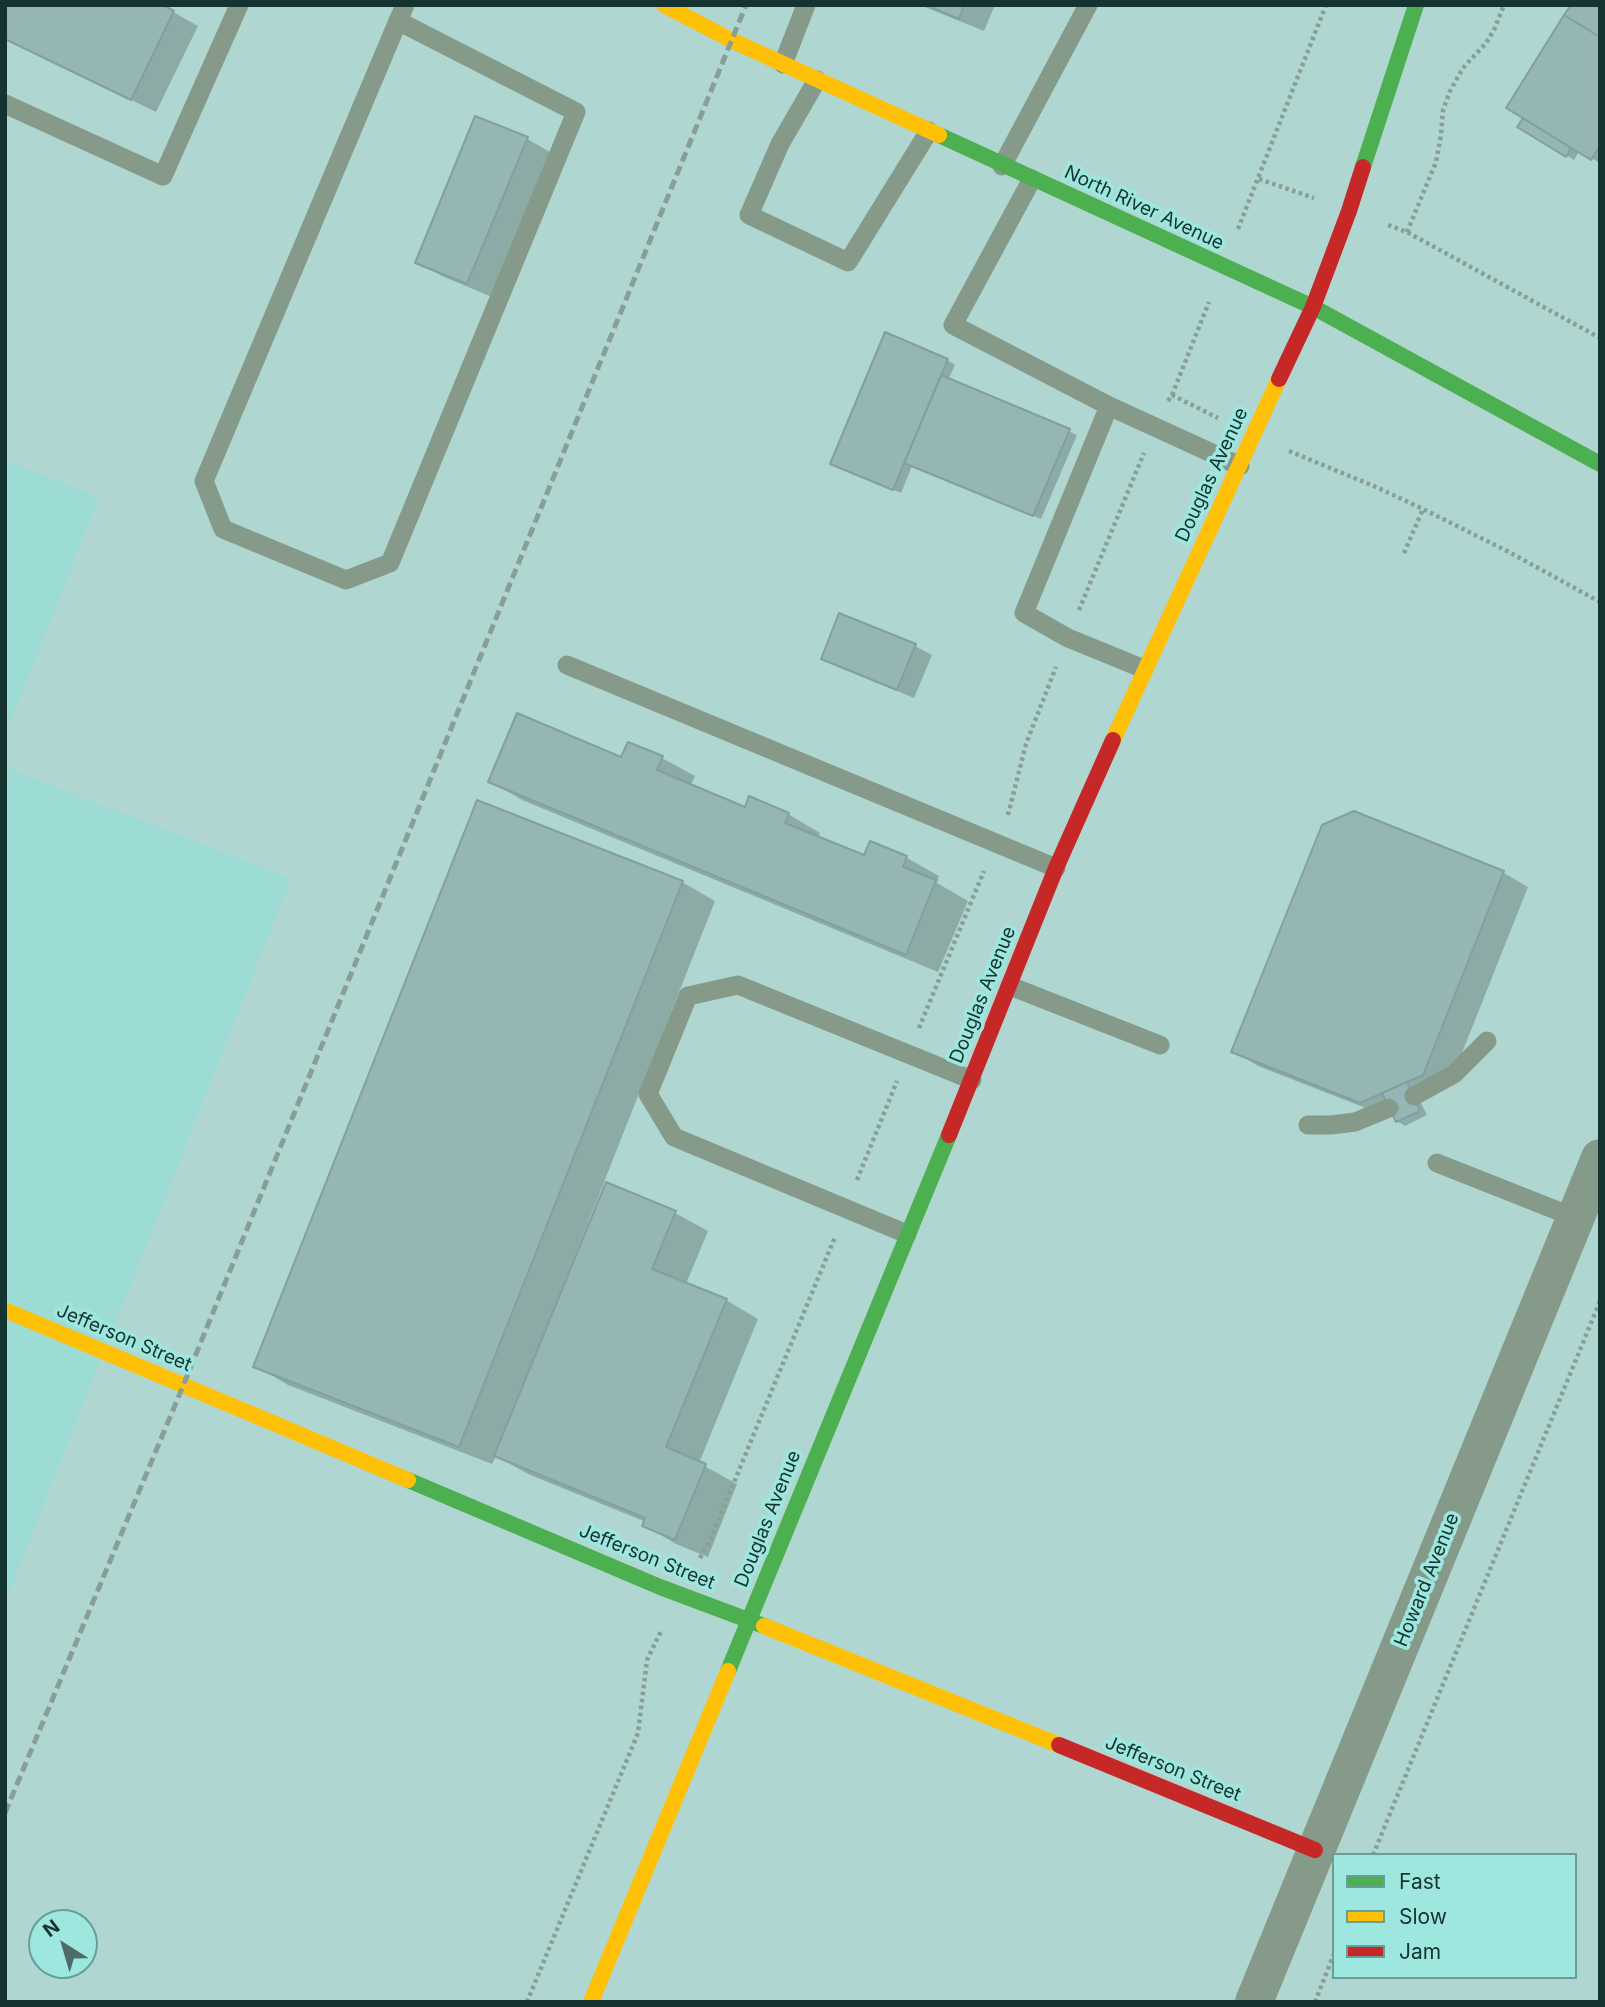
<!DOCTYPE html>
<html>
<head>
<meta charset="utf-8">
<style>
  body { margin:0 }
  #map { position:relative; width:1605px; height:2007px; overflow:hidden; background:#afd6d1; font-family:Inter,sans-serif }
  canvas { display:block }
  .frame { position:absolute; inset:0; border:7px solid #153330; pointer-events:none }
  .legend { position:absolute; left:1332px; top:1853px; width:245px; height:126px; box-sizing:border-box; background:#9ee7de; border:2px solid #679f98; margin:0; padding:9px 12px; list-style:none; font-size:21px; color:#153330 }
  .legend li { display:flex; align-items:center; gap:14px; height:35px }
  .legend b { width:35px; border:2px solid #679f98 }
  .north { position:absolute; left:28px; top:1909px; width:70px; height:70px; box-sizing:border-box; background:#9ee7de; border:2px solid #679f98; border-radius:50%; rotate:323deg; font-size:19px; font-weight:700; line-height:28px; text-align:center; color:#153330 }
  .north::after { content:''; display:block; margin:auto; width:24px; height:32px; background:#4b6c68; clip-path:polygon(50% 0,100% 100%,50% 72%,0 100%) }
</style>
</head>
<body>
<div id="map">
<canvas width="1605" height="2007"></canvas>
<div class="frame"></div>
<ul class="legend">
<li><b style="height:9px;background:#4caf50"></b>Fast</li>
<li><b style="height:9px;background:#ffc107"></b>Slow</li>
<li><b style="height:9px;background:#c62828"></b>Jam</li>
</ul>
<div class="north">N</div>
</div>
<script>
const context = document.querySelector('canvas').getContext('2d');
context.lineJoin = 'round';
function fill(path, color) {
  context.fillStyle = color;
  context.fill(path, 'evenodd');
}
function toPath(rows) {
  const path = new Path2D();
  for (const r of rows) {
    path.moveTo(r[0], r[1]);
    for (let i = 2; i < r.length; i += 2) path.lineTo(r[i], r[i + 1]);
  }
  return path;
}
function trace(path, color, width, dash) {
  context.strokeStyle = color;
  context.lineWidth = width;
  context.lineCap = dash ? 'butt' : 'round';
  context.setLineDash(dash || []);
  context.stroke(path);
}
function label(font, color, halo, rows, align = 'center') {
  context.font = font + ' Inter,sans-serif';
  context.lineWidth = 7;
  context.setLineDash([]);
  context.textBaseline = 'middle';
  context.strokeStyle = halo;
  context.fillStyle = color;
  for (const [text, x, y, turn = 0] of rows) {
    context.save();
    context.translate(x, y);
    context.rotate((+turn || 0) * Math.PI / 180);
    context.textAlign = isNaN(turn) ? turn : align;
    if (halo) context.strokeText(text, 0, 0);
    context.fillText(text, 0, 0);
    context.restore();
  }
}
fill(toPath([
  [5,460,99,497,5,735],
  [5,767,291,879,5,1602]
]), '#9cdcd4');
fill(toPath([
  [5,5,173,12,198,26,156,112,5,39],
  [920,5,995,5,984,31],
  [1600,5,1600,163,1579,151,1574,160,1520,126],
  [527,139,552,153,492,297,442,276,417,262],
  [947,360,955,365,948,380,1077,435,1041,519,912,466,901,493,839,467],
  [915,646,932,655,914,698,839,667,823,658],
  [662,758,695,776,690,786,746,809,788,814,820,833,818,838,865,857,871,843,907,858,939,876,937,883,968,901,938,972,522,800,490,781,622,759],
  [1354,813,1504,873,1528,887,1448,1088,1420,1101,1427,1115,1405,1126,1397,1121,1394,1113,1386,1116,1258,1066,1234,1051],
  [682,882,715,901,576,1253,579,1254,607,1184,675,1213,708,1231,686,1284,726,1300,758,1319,699,1463,737,1484,708,1557,676,1544,644,1525,646,1522,528,1474,496,1456,492,1464,288,1385,256,1366]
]), '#0003');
const building = toPath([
  [5,5,163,5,174,11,131,100,5,39,5,5],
  [926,5,964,5,959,19,926,5],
  [1571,5,1600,5,1600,37,1564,15,1571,5],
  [1564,15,1600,37,1600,146,1591,160,1506,108,1564,15],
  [475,116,528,137,467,284,415,263,475,116],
  [1523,118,1571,148,1566,157,1517,127,1523,118],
  [885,332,948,359,893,490,830,464,885,332],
  [941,375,1070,429,1033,516,904,463,941,375],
  [839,613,916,644,897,690,821,659,839,613],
  [517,713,621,757,628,742,663,756,657,770,745,807,749,796,789,813,785,823,864,855,870,841,907,856,903,867,936,880,906,955,488,782,517,713],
  [477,800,683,881,459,1447,253,1367,477,800],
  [1354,811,1504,871,1423,1075,1360,1103,1231,1052,1322,825,1354,811],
  [1407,1082,1420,1111,1396,1122,1382,1093,1407,1082],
  [606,1182,676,1211,652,1269,727,1299,666,1447,706,1464,675,1540,642,1526,645,1518,494,1456,606,1182]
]);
fill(building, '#96b5b5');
trace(building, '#81a0a0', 2);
trace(toPath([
  [1259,179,1314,198],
  [1388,225,1407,232,1600,338],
  [1238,229,1326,5],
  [1407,232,1436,162,1441,135,1443,110,1450,91,1463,68,1486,43,1494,30,1504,5],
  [1172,395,1209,302],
  [1168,401,1172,395,1218,418],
  [1289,451,1376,487,1423,509,1509,552,1600,602],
  [1404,553,1423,509],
  [1079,610,1144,453],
  [1008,815,1026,744,1056,667],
  [919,1028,984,871],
  [857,1180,897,1081],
  [700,1558,709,1543,835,1237],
  [1373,1855,1600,1301],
  [527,2002,638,1733,647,1660,661,1631],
  [1315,2002,1334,1954]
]), '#889f94', 4.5, [3.5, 3.5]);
trace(toPath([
  [398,21,576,112,390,563,346,580,223,529,204,481,398,21,405,5],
  [783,64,806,5],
  [817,80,780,144,749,215,848,262,929,131],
  [5,104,163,176,239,5],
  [1002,166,1088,5],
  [1032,179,953,325,1109,406,1024,613,1068,638,1144,669],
  [1109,406,1240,466],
  [567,665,1056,868],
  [1010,986,1160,1045],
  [1414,1096,1454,1074,1487,1041],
  [1308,1125,1331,1125,1355,1122,1389,1108],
  [1437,1163,1576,1218],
  [907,1234,674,1137,648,1094,688,996,738,985,972,1080]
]), '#869a8a', 19);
trace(toPath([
  [1254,2002,1600,1158]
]), '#869a8a', 38);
trace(toPath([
  [939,135,1313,307,1600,464],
  [1363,167,1416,5],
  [408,1480,660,1587,764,1626],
  [728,1671,949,1135]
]), '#4caf50', 16);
trace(toPath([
  [664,5,731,40,939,135],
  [1113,740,1279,379],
  [5,1310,408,1480],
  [764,1626,1059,1745],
  [591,2002,728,1671]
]), '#ffc107', 16);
trace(toPath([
  [1279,379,1313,307,1349,211,1363,167],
  [949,1135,1056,868,1113,740],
  [1059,1745,1315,1850]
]), '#c62828', 16);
trace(toPath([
  [5,1813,183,1386,746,5]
]), '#879f96', 5, [10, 5]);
label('19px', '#153330', '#9ee7de', [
  ["North River Avenue",1144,208,25],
  ["Douglas Avenue",1212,475,-65],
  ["Douglas Avenue",983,995,-68],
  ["Jefferson Street",124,1338,23],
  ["Douglas Avenue",768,1519,-68],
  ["Jefferson Street",647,1557,22],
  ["Howard Avenue",1427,1580,-68],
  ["Jefferson Street",1173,1769,22]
]);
</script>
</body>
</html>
